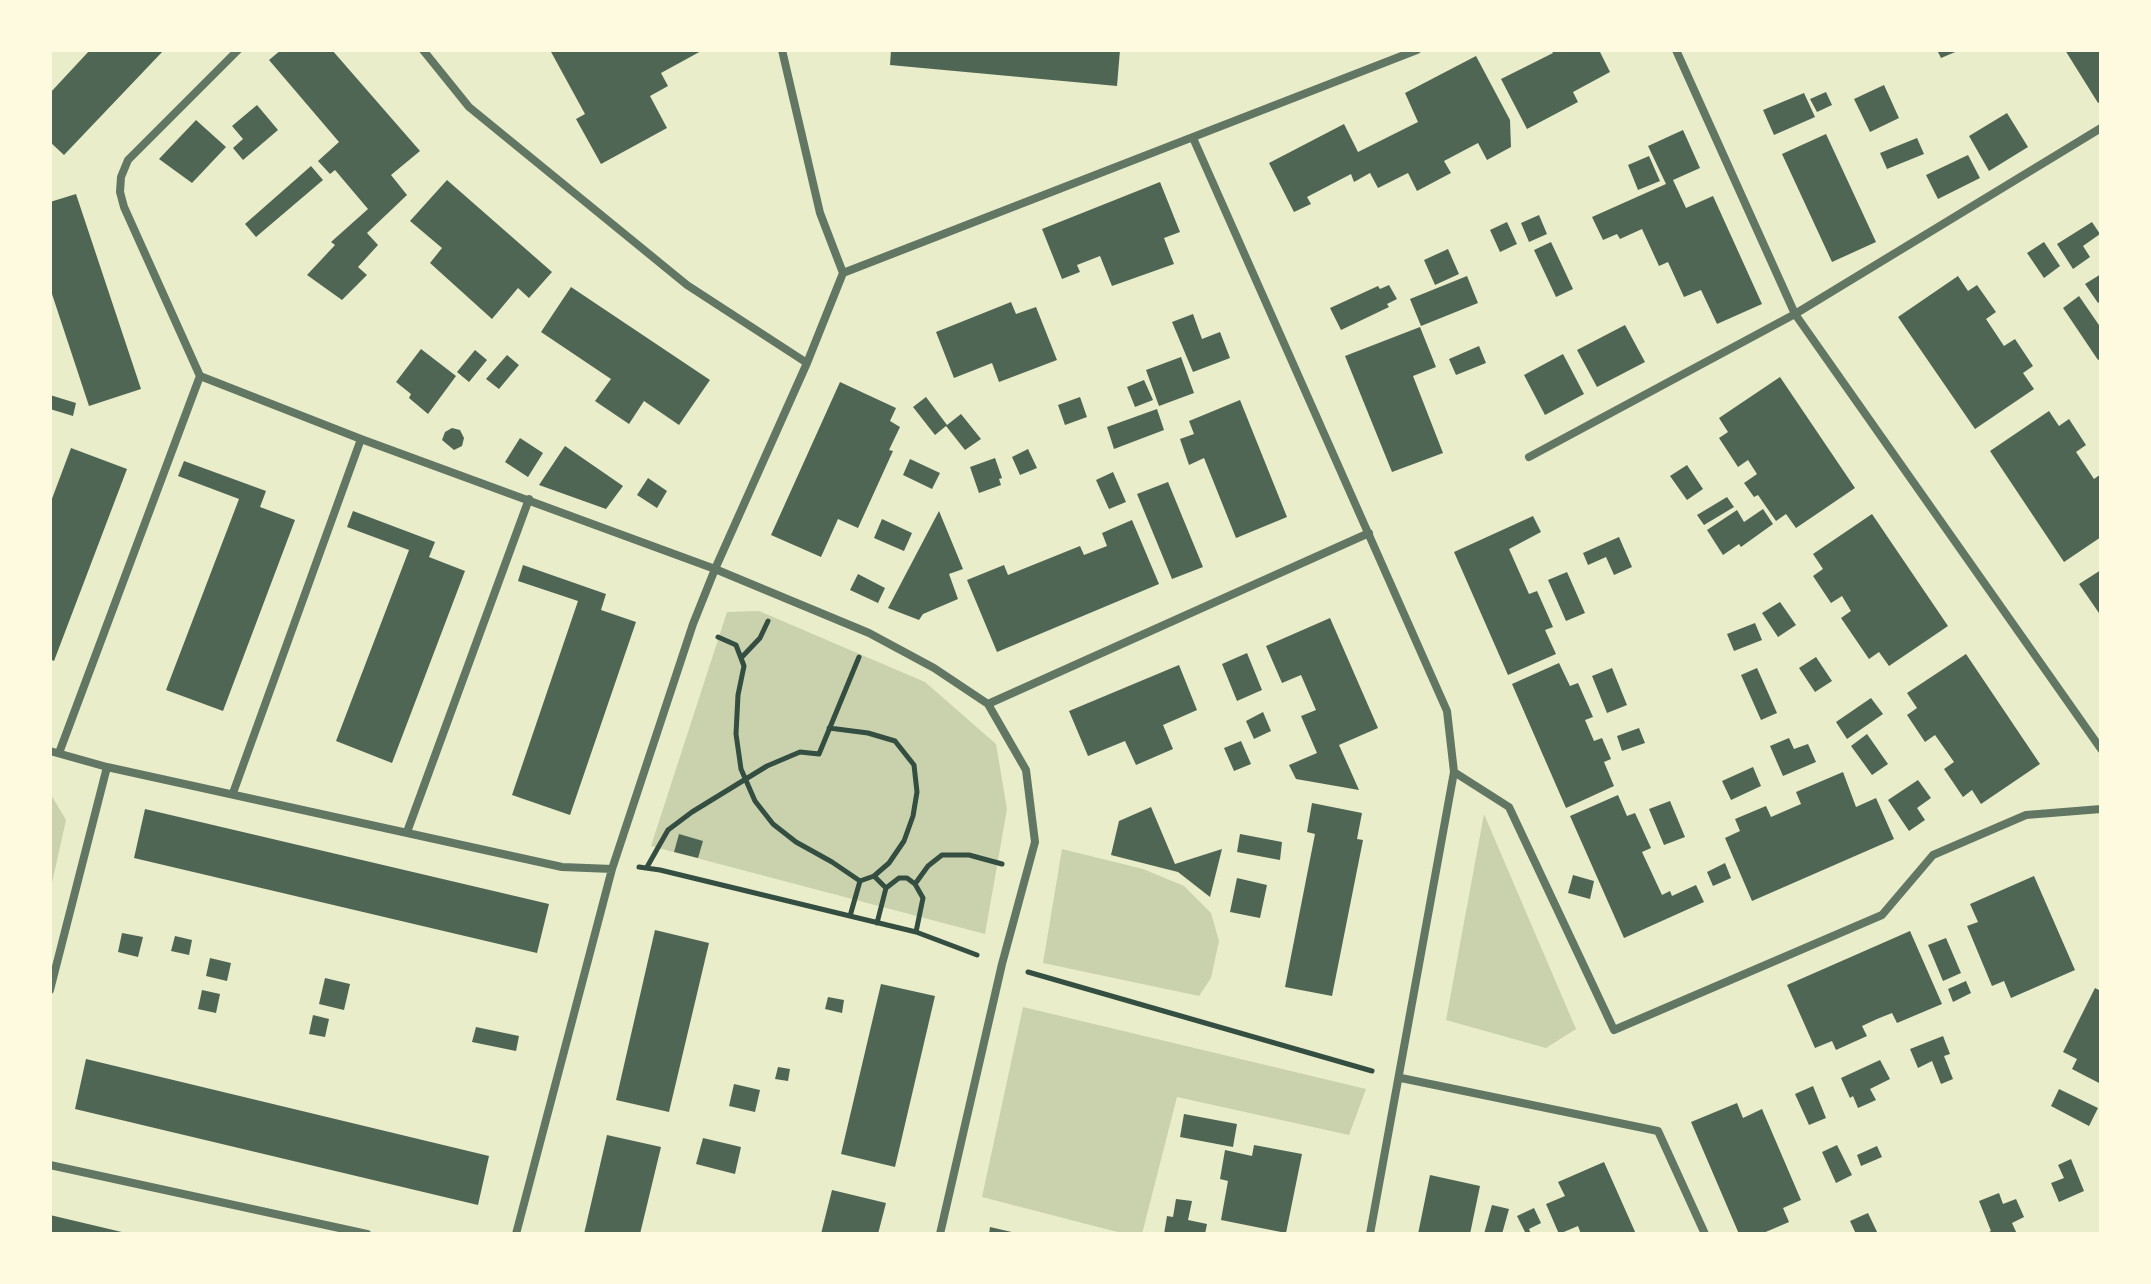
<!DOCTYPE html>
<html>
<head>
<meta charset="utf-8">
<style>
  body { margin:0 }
  #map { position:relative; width:2151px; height:1284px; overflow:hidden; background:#e9edc9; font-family:"Source Serif 4",serif }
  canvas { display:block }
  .frame { position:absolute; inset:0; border:52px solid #fefae0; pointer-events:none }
</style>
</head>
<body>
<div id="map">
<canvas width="2151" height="1284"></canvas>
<div class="frame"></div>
</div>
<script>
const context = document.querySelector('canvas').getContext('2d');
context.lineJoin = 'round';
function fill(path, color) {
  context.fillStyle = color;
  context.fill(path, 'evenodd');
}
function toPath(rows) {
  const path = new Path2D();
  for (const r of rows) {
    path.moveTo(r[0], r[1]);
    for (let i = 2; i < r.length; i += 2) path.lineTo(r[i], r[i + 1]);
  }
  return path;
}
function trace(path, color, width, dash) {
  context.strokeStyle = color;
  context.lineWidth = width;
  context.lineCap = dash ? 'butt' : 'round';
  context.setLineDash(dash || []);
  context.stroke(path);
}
fill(toPath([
  [759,611,925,682,996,744,1007,809,985,934,651,846,727,612],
  [50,793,66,820,50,892],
  [1484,814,1576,1029,1546,1048,1446,1020],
  [1062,849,1143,869,1184,886,1211,913,1219,941,1211,978,1199,996,1043,963],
  [1023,1007,1366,1089,1349,1135,1177,1097,1142,1234,1125,1234,982,1197]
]), '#cad2ad');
fill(toPath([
  [90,50,164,50,64,155,50,142,50,93],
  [281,50,332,50,420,151,391,175,407,195,367,233,378,245,358,267,367,275,342,300,307,275,335,245,331,242,368,209,335,170,330,174,318,161,339,142,269,60],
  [550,50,703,50,661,73,668,86,650,96,667,128,601,164,576,119,585,114],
  [891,50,1120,50,1117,86,890,65],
  [1551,50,1599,50,1610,72,1573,92,1578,102,1527,129,1501,79,1553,53],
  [1937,50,1960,50,1941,58],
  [2065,50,2101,50,2101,101,2098,103],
  [1476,56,1510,120,1511,147,1487,160,1478,143,1444,161,1451,173,1417,191,1408,173,1378,188,1370,173,1354,182,1351,174,1307,197,1311,204,1294,212,1269,163,1344,124,1358,152,1418,122,1405,93],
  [1884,85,1899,118,1870,132,1854,99],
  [1826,92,1832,105,1817,112,1810,99],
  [1804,93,1815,117,1774,135,1763,110],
  [257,105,278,130,243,160,233,148,243,139,232,126],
  [2007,113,2028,147,1989,171,1969,136],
  [196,120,226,147,192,183,159,159],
  [1683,130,1700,168,1673,180,1686,208,1713,196,1762,304,1717,324,1701,290,1684,297,1668,262,1659,266,1642,229,1620,239,1617,234,1603,240,1592,217,1666,184,1648,146],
  [1826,134,1876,242,1832,262,1782,154],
  [1917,138,1924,154,1887,169,1880,153],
  [1968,155,1980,178,1938,199,1926,175],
  [1649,156,1660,181,1638,190,1628,165],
  [311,166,323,180,256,237,245,224],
  [447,180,552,272,529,298,518,288,492,319,430,263,442,248,410,221],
  [1160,182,1180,232,1164,238,1174,264,1112,286,1100,256,1077,265,1080,272,1062,279,1042,229],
  [76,194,141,389,89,406,50,288,50,202],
  [1539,215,1547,234,1529,242,1521,223],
  [1507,222,1517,244,1500,252,1490,230],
  [2092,222,2100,234,2083,246,2090,257,2073,269,2057,244],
  [1551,242,1573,289,1556,297,1534,250],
  [2044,242,2060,266,2044,278,2027,253],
  [1448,249,1459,274,1435,285,1424,260],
  [2101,274,2101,301,2098,303,2085,284],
  [1467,276,1478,303,1421,326,1410,299],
  [1958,276,1968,291,1977,285,1996,312,1986,319,2004,346,2015,339,2033,366,2023,373,2034,389,1975,429,1898,317],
  [1389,285,1397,299,1387,304,1389,307,1341,330,1330,308,1378,286,1380,289],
  [571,287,710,380,679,425,644,401,629,424,595,401,611,379,541,332],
  [2079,296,2101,328,2101,358,2098,360,2063,308],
  [1011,302,1016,314,1036,307,1057,360,999,382,992,363,954,378,936,332],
  [1193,314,1202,339,1220,332,1230,358,1193,372,1172,322],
  [1625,325,1645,362,1597,387,1577,350],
  [1420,327,1436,367,1413,376,1443,453,1392,472,1345,356],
  [1479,346,1486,363,1456,375,1449,359],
  [421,349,456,376,428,414,409,398,411,394,396,382],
  [475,350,487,360,469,382,457,372],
  [1563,354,1584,394,1545,415,1524,375],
  [507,355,519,365,499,389,486,379],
  [1181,357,1194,393,1159,406,1146,370],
  [1780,377,1855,488,1796,528,1786,514,1776,521,1758,495,1754,497,1744,483,1757,474,1748,460,1738,467,1719,438,1728,432,1719,418],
  [1144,380,1153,400,1135,407,1127,387],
  [840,382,896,408,890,421,900,427,889,450,893,451,858,528,838,519,821,557,771,535],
  [50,395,76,403,73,416,50,409],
  [926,397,947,425,961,414,981,439,965,450,946,426,935,435,913,407],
  [1080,397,1087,417,1065,425,1058,405],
  [1240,400,1287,517,1236,538,1204,458,1189,465,1180,439,1194,434,1189,421],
  [1157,409,1164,430,1114,449,1107,427],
  [2049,411,2059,426,2069,419,2086,445,2076,452,2094,479,2101,474,2101,537,2064,562,1990,451],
  [452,428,460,430,464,438,462,446,454,450,442,440,445,432],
  [520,438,543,453,528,477,505,462],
  [565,446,623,486,606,509,539,485],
  [71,448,127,469,54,661,50,659,50,504],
  [1028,449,1037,468,1020,475,1012,457],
  [995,458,1002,478,999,479,1001,485,979,493,970,467],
  [910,459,940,473,932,489,903,475],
  [184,461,266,491,260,507,295,520,223,711,166,690,239,499,178,476],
  [1687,465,1703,489,1687,500,1670,476],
  [1113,472,1126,502,1109,509,1096,480],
  [648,478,667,491,657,508,637,495],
  [1168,482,1203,567,1172,579,1137,494],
  [1727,497,1734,507,1704,525,1697,515],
  [1763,509,1773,524,1741,547,1739,544,1723,555,1707,530,1737,510,1744,522],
  [353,511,435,542,429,557,465,571,392,763,336,741,409,550,347,527],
  [939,511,963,569,949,574,958,599,923,614,919,620,888,608],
  [1872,514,1948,626,1889,666,1879,652,1869,659,1841,618,1851,611,1842,596,1831,603,1813,576,1823,569,1813,554],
  [1533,516,1541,532,1509,549,1529,594,1537,591,1553,627,1545,630,1556,654,1508,675,1454,552],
  [882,519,912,533,904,551,874,538],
  [1132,520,1159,584,997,652,967,580,1004,565,1008,575,1080,546,1084,555,1107,546,1102,533],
  [1619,537,1632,567,1614,575,1606,557,1588,565,1583,553],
  [523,565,606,594,601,610,636,622,570,815,512,795,578,601,518,581],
  [2101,570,2101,616,2079,584],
  [1567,572,1585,613,1566,621,1548,580],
  [858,574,885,588,878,603,850,590],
  [1780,602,1796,625,1778,637,1762,613],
  [1330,618,1378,728,1339,745,1359,790,1296,779,1289,765,1317,753,1301,716,1316,710,1301,675,1282,683,1266,646],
  [1755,623,1762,640,1734,651,1727,634],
  [1247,653,1262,690,1237,701,1222,664],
  [1966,654,2040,764,1981,804,1972,790,1963,797,1944,769,1954,762,1935,735,1925,742,1907,715,1917,708,1907,693],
  [1816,657,1832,681,1815,692,1799,668],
  [1559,663,1570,686,1578,683,1593,717,1585,720,1594,741,1602,738,1611,759,1604,762,1614,786,1566,808,1512,684],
  [1179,665,1197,710,1163,725,1173,749,1136,765,1125,741,1088,756,1069,711],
  [1612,668,1627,705,1607,713,1592,676],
  [1757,668,1777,713,1761,720,1741,675],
  [1871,698,1883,714,1847,739,1836,722],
  [1263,712,1271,731,1254,739,1246,721],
  [1639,728,1645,743,1622,751,1617,736],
  [1867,734,1888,764,1872,775,1851,746],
  [1789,738,1794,749,1808,744,1816,762,1783,776,1770,746],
  [1241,741,1251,764,1234,771,1224,748],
  [1753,767,1761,786,1731,800,1722,781],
  [1843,772,1856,807,1876,798,1894,839,1752,901,1725,838,1740,831,1735,819,1766,806,1771,817,1801,804,1796,792],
  [1918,780,1931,798,1917,808,1925,820,1909,831,1888,800],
  [1618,795,1627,816,1635,813,1651,848,1642,852,1662,895,1670,891,1672,896,1696,885,1704,902,1624,938,1570,816],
  [1670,801,1685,837,1664,845,1649,809],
  [1312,803,1362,813,1357,839,1363,840,1332,996,1285,987,1315,834,1307,832],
  [1151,807,1175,864,1222,849,1210,897,1178,872,1111,855,1119,821],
  [145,809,549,904,537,953,134,858],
  [679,834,703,841,698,858,674,852],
  [1240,834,1282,842,1280,860,1237,852],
  [1725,863,1731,878,1713,886,1707,872],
  [1573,875,1594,881,1590,899,1568,893],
  [2034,876,2075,970,2011,998,2004,981,1992,986,1967,926,1978,922,1970,904],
  [1237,878,1267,885,1260,918,1230,912],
  [655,930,709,943,669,1112,616,1100],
  [1910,931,1942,1004,1897,1023,1892,1013,1877,1019,1862,1026,1867,1036,1836,1050,1832,1041,1815,1048,1787,985],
  [122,933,143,937,138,957,118,952],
  [175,936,192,940,189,955,171,951],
  [1946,938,1961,973,1943,981,1928,945],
  [210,958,231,963,227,981,206,976],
  [325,978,350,984,344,1010,319,1004],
  [1966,981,1971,993,1953,1002,1948,989],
  [881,984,935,996,895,1167,841,1154],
  [2095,988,2101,991,2101,1084,2072,1069,2077,1059,2063,1052],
  [202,990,220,994,216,1013,198,1009],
  [828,997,844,1000,842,1013,825,1009],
  [313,1015,329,1019,325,1037,309,1034],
  [476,1027,519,1036,516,1051,472,1042],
  [1943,1036,1950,1054,1944,1056,1953,1079,1941,1084,1932,1061,1918,1068,1910,1049],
  [86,1059,489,1156,478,1205,75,1109],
  [1880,1060,1890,1079,1870,1089,1876,1100,1858,1108,1853,1096,1850,1098,1841,1078],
  [778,1067,790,1069,788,1081,775,1079],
  [734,1084,760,1090,755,1112,729,1106],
  [1813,1086,1826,1118,1809,1125,1795,1094],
  [2059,1089,2098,1108,2089,1126,2051,1106],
  [1737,1103,1743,1118,1762,1109,1801,1200,1783,1208,1789,1222,1761,1234,1739,1234,1691,1122],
  [1184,1114,1237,1124,1233,1147,1180,1137],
  [607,1135,661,1147,640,1234,584,1234],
  [703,1138,741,1147,735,1174,696,1164],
  [1254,1145,1302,1154,1286,1233,1221,1220,1228,1181,1220,1179,1225,1150,1252,1156],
  [1837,1145,1852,1175,1836,1183,1822,1152],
  [1877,1146,1882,1157,1861,1166,1857,1155],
  [2071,1159,2084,1191,2059,1202,2051,1183,2064,1178,2058,1165],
  [1604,1162,1636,1234,1581,1234,1578,1226,1559,1234,1546,1204,1565,1196,1558,1182],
  [1430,1175,1480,1186,1470,1234,1418,1234],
  [832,1190,886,1203,878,1234,821,1234],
  [1999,1193,2003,1204,2016,1199,2024,1217,2012,1223,2017,1234,1985,1234,1991,1231,1979,1201],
  [1176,1199,1192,1201,1188,1220,1207,1224,1205,1234,1164,1234,1167,1216,1173,1217],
  [1492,1205,1509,1209,1502,1234,1484,1234],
  [1534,1208,1541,1223,1529,1229,1531,1234,1526,1234,1517,1216],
  [1868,1213,1878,1234,1856,1234,1850,1221],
  [50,1215,126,1233,126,1234,50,1234],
  [990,1227,1016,1233,1016,1234,989,1234]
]), '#4f6655');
trace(toPath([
  [718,637,736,645,744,666,738,695,736,734,741,769,755,801,773,824,796,842,832,862,860,881,850,916],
  [741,658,760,638,768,621],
  [829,728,868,733,895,741,914,765,917,792,913,816,904,841,889,863,874,876],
  [639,867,660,870,916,932,977,955],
  [647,867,668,830,692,812,767,766,800,752,819,754,859,657],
  [860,881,874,876,886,888,877,923],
  [915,884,928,866,942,855,969,855,1002,864],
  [886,888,899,878,907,878,915,884,923,898,916,932],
  [1028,972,1372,1071]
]), '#344e41', 5);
trace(toPath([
  [423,50,469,107,687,285,807,363],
  [782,50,820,213,843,273],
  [1676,50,1795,314,2101,749],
  [1193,138,1447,711,1454,772,1370,1234],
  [843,273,1417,50],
  [200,376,361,439,715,569,869,633,934,668,988,704,1026,770,1035,842,1002,964,940,1234],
  [1529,457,1795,314,2101,128],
  [988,704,1369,533],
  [50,751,107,767,562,867,612,869],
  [59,753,200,376,124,207,120,192,121,177,128,160,238,50],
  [1454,772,1509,807,1614,1030,1882,915,1933,855,2026,815,2101,809],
  [233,793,361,439],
  [407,832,529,499],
  [50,990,107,767],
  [1401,1078,1658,1131,1705,1234],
  [50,1165,367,1234],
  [516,1234,612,869,693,624,715,569,807,363,843,273]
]), '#617663', 8);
</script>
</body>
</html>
